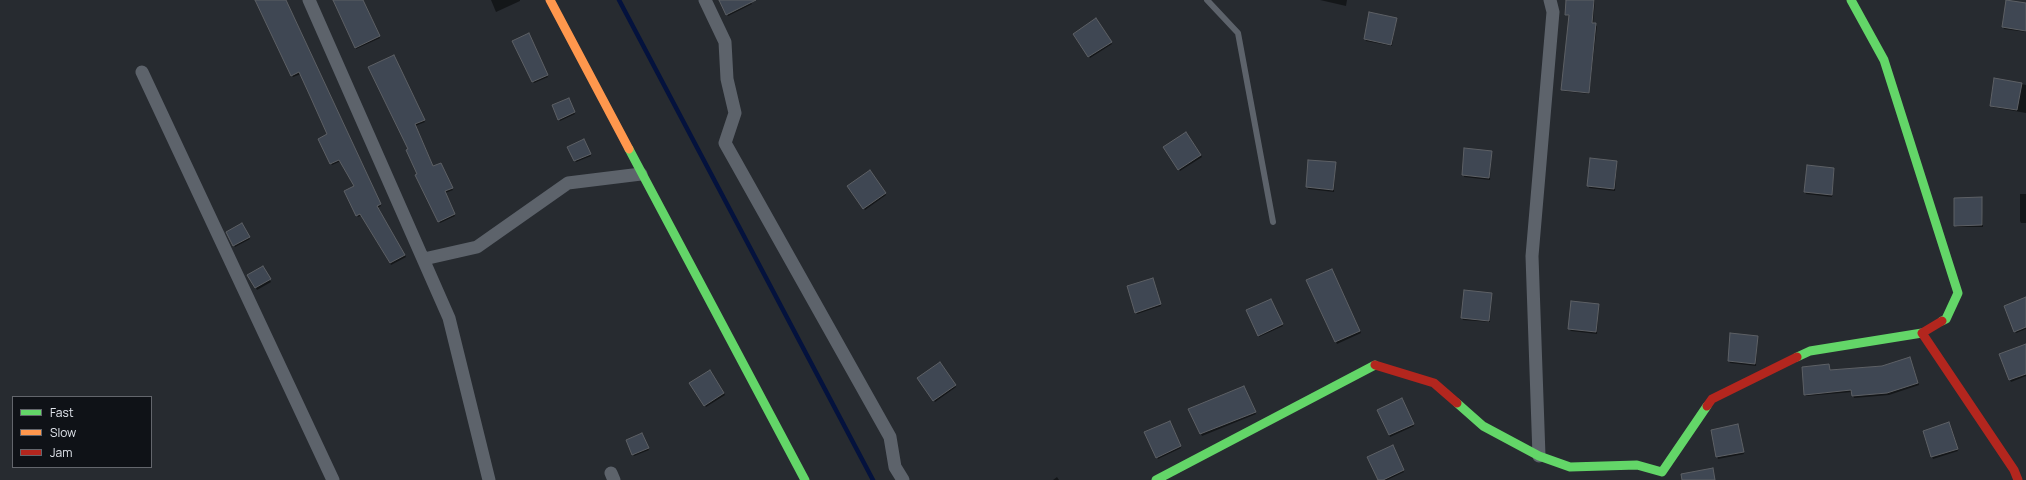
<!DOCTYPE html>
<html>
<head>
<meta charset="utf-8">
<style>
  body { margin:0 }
  #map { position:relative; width:2026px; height:480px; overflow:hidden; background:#272b30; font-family:Manrope,sans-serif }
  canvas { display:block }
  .legend { position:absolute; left:12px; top:396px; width:140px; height:72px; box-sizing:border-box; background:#0f1217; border:1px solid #63666c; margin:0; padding:5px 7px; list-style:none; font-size:12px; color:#e0e4eb }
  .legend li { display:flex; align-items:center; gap:8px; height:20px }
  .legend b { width:20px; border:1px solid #63666c }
</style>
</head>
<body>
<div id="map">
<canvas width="2026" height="480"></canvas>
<ul class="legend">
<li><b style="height:5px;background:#63d668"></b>Fast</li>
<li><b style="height:5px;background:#ff974d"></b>Slow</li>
<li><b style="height:5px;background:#b3261e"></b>Jam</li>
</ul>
</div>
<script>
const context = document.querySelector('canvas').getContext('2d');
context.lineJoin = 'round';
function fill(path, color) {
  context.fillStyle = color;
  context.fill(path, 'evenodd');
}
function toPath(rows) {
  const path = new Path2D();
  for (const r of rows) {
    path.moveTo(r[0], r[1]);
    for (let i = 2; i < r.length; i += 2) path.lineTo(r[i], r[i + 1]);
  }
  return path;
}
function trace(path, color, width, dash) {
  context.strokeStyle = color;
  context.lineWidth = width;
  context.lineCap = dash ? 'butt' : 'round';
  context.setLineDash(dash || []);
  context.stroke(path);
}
fill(toPath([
  [255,0,285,0,381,206,377,208,406,257,391,265,362,215,358,217,345,191,355,186,341,161,332,165,331,163,328,135,301,74,293,77],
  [334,0,363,0,380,38,356,49],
  [491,0,520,0,520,1,496,12],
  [720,0,750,0,752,4,728,16],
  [1320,0,1347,0,1346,6],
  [1567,0,1595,0,1593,24,1597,26,1589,94,1563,91,1562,89,1570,17,1566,14],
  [2026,4,2026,32,2004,29,2003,27],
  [1396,19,1392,46,1366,41,1365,39],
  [1096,20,1112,44,1090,58,1074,34],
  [529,35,548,77,534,83,514,41],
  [393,57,425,122,415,126,433,167,440,164,453,190,445,193,455,216,440,223,417,175,418,174,409,149],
  [1995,79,2026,85,2026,113,1992,107],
  [570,101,575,114,560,121,559,119],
  [1186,133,1202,157,1180,171,1164,147],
  [585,142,591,156,576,162,569,147],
  [1465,149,1491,152,1490,180,1464,177],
  [1590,160,1617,162,1615,191,1589,188],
  [1309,161,1335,163,1334,192,1308,189],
  [1834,168,1832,197,1806,194,1805,192],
  [870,171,886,195,865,210,848,186],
  [2020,194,2026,194,2026,223,2021,223,2020,221],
  [1981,198,1983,227,1957,227,1956,226],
  [242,225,250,239,235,247,227,233],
  [263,267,271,282,257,290,249,275],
  [1331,270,1361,333,1337,344,1308,281],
  [1153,279,1161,306,1137,314,1136,312],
  [1491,294,1490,322,1463,320,1462,318],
  [2026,298,2026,329,2016,333,2015,331],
  [1271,300,1283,326,1259,337,1247,311],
  [1598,305,1597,334,1571,331,1569,329],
  [1757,337,1756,366,1730,363,1729,361],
  [2026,348,2026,376,2011,382,2001,355],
  [1910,360,1919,385,1889,395,1854,398,1852,392,1806,396,1805,394,1828,365,1830,371,1882,367],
  [940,363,956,387,935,402,919,378],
  [709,371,725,395,706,407,691,383],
  [1244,387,1256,414,1202,436,1190,409],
  [1402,400,1414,426,1390,437,1378,410],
  [1169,422,1181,448,1158,459,1146,433],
  [1738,425,1744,454,1718,459,1712,430],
  [1950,425,1958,451,1933,459,1924,431],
  [643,436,649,450,634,456,627,441],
  [1392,446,1404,472,1387,480,1379,480],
  [1057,477,1059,480,1053,480]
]), '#0007');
trace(toPath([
  [619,0,873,480]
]), '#04123d', 4.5);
const building = toPath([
  [255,0,286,0,381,204,377,206,405,255,390,263,360,214,356,216,344,191,354,186,339,160,330,164,318,139,327,134,310,96,299,72,291,76,255,0],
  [333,0,363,0,380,36,355,48,333,0],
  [719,0,756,0,726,15,719,0],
  [1566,0,1594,0,1592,23,1596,23,1589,93,1561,90,1569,15,1565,15,1566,0],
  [2006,0,2026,3,2026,31,2002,27,2006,0],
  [1369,12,1397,18,1391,45,1364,39,1369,12],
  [1096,18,1112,42,1088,57,1073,34,1096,18],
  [529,33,548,75,532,82,512,41,529,33],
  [394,55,425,120,415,124,433,166,441,163,453,188,445,191,455,214,438,222,415,175,417,174,406,150,408,149,368,67,394,55],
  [1994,78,2022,83,2017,110,1990,106,1994,78],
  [569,98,575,112,558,120,552,105,569,98],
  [1186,132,1201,155,1178,170,1163,147,1186,132],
  [584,139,591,154,574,161,567,147,584,139],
  [1464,148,1492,151,1489,178,1462,175,1464,148],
  [1590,158,1617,161,1614,189,1587,186,1590,158],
  [1308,160,1336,162,1333,190,1306,187,1308,160],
  [1807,165,1834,168,1832,195,1804,192,1807,165],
  [870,170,886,193,863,209,847,186,870,170],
  [1982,197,1982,225,1954,226,1954,198,1982,197],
  [242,223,250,237,233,246,226,232,242,223],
  [263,266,271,279,255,288,247,275,263,266],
  [1332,269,1360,331,1335,342,1306,280,1332,269],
  [1153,278,1161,304,1135,313,1127,286,1153,278],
  [1464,290,1492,293,1489,321,1461,318,1464,290],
  [2026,297,2026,327,2014,332,2004,306,2026,297],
  [1271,299,1283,324,1258,336,1246,310,1271,299],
  [1571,301,1599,304,1596,332,1568,329,1571,301],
  [1730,333,1758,336,1755,364,1728,361,1730,333],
  [2026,344,2026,374,2009,380,1999,354,2026,344],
  [1910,357,1918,383,1887,393,1852,396,1851,390,1804,395,1802,367,1829,364,1830,370,1882,366,1910,357],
  [940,362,956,385,933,401,917,378,940,362],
  [710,370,724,393,704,406,689,383,710,370],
  [1244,386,1256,412,1200,434,1188,409,1244,386],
  [1402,398,1414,424,1389,435,1377,410,1402,398],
  [1170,421,1181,446,1156,458,1144,432,1170,421],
  [1949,422,1958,449,1931,457,1923,431,1949,422],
  [1738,424,1744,452,1716,457,1711,430,1738,424],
  [642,433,649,448,632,455,626,440,642,433],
  [1393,445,1404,470,1383,480,1378,480,1367,457,1393,445],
  [1713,468,1715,480,1682,480,1681,474,1713,468]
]);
fill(building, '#3f4753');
trace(building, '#5d6065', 1);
trace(toPath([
  [1207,0,1238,33,1273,222]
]), '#5d636b', 6);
trace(toPath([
  [309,0,449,318,489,480],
  [705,0,725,42,727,79,735,113,725,143,890,437,895,467,903,480],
  [142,72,333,480],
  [424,259,477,247,568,183,641,174],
  [1539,456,1532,256,1553,12,1550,0],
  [611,473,614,480]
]), '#5d636b', 13);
trace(toPath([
  [1851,0,1884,60,1958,293,1946,319,1942,321],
  [629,149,805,480],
  [1797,357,1810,351,1922,333],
  [1457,403,1483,426,1539,456,1570,467,1637,465,1662,472,1707,406],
  [1156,480,1375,365]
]), '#63d668', 9);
trace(toPath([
  [550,0,629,149]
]), '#ff974d', 9);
trace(toPath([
  [1942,321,1922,333,2014,470,2018,480],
  [1375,365,1434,383,1457,403],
  [1707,406,1712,399,1797,357]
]), '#b3261e', 9);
</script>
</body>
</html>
